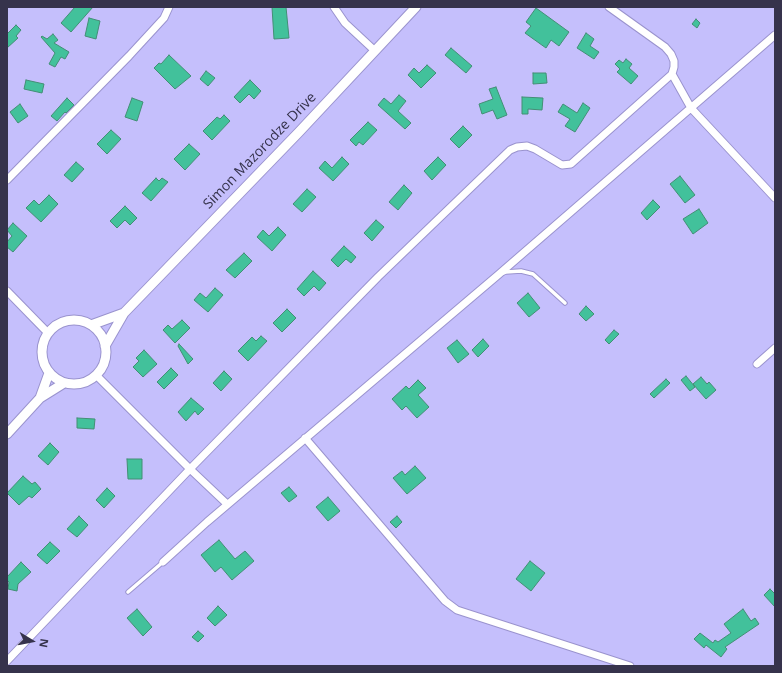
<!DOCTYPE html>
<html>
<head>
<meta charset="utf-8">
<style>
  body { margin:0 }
  #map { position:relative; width:782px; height:673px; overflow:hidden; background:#c5bffc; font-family:"Open Sans",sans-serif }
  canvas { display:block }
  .frame { position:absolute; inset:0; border:8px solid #36334c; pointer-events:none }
  .north { position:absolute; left:12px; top:621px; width:40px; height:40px; -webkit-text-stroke:3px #c5bffc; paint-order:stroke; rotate:100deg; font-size:11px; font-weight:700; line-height:16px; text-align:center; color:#36334c }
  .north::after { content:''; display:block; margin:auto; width:14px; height:18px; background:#36334c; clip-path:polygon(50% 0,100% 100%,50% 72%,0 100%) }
</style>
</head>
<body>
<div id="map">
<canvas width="782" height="673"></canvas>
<div class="frame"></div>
<div class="north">N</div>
</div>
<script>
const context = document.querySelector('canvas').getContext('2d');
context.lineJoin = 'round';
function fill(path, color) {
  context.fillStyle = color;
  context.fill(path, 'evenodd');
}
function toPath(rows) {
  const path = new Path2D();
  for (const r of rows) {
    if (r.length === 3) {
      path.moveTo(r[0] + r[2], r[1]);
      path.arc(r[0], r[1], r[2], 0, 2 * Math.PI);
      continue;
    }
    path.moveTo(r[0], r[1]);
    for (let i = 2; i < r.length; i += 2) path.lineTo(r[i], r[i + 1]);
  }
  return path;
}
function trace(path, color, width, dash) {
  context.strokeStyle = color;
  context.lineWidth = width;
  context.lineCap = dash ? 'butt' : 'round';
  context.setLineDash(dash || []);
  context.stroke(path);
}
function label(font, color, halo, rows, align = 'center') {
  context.font = font + ' "Open Sans",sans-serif';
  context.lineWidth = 3.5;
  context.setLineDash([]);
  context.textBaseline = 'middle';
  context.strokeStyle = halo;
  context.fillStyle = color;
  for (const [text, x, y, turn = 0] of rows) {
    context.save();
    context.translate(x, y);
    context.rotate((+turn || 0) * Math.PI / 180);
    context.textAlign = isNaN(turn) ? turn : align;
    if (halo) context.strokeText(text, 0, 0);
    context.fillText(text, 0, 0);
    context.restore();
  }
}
const building = toPath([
  [75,7,93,7,71,32,61,23,75,7],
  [272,7,286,7,289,38,274,39,272,7],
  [536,8,569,32,559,46,551,40,546,48,525,33,531,26,526,22,536,8],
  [89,18,100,21,96,39,85,36,89,18],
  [696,19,700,23,697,28,692,24,696,19],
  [16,25,21,30,16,36,18,38,7,48,7,34,16,25],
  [586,33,594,39,590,46,599,52,594,59,577,48,586,33],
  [53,34,58,40,54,43,69,52,65,59,61,57,55,67,49,64,55,53,41,37,42,36,47,39,53,34],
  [451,48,472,66,466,73,445,55,451,48],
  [169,55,191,76,175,89,154,68,159,63,161,64,169,55],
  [626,59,632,64,629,68,638,76,631,84,617,72,620,69,615,64,619,60,623,63,626,59],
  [427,65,436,73,421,88,408,75,414,68,419,73,427,65],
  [206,71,215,78,208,86,200,79,206,71],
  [533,73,546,73,547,83,533,84,533,73],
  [26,80,44,84,42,93,24,89,26,80],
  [250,80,261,91,254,99,249,94,240,103,234,97,250,80],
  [496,87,507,115,497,119,493,110,482,114,479,104,493,99,489,89,496,87],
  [399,95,406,101,398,111,411,123,405,129,378,105,384,98,391,104,399,95],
  [522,97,543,98,542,110,528,109,528,114,522,114,522,97],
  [67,98,74,105,66,113,65,112,57,121,51,116,67,98],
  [132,98,143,102,137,121,125,117,132,98],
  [583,103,590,108,575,132,565,126,570,119,558,112,563,104,577,113,583,103],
  [20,104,28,116,18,123,10,112,20,104],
  [224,115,230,121,212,140,203,131,217,117,220,119,224,115],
  [368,122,377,130,363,145,359,142,356,146,350,140,368,122],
  [463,126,472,135,459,148,450,139,463,126],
  [111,130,121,139,107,154,97,144,111,130],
  [189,144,200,154,185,170,174,159,189,144],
  [342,157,349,164,333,181,319,168,325,161,332,168,342,157],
  [438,157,446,165,432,180,424,171,438,157],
  [76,162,84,169,72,182,64,175,76,162],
  [680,176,695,195,685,203,670,184,680,176],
  [156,178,159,181,162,178,168,182,151,201,142,193,156,178],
  [404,185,412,193,398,210,389,202,404,185],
  [307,189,316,197,302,212,293,204,307,189],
  [49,195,58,204,41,222,26,208,34,200,39,205,49,195],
  [653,200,660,207,647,220,641,213,653,200],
  [125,206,137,218,130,225,125,220,117,228,110,221,125,206],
  [699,209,708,223,693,234,683,219,699,209],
  [376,220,384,227,372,241,364,233,376,220],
  [13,223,27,236,13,252,7,247,7,242,12,236,7,230,13,223],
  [278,227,286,235,272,251,257,237,263,230,269,236,278,227],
  [344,246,356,257,351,263,346,259,338,267,331,260,344,246],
  [244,253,252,261,235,278,226,270,244,253],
  [313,271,326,283,319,291,314,286,304,296,297,289,313,271],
  [215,288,223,295,208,312,194,300,200,293,206,298,215,288],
  [528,293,540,308,529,317,517,303,528,293],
  [586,306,594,314,586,321,579,314,586,306],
  [287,309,296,318,282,332,273,323,287,309],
  [182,320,190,328,175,343,163,330,168,325,172,329,182,320],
  [614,330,619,334,609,344,605,340,614,330],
  [261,336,267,341,248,361,238,351,252,337,256,341,261,336],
  [483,339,489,346,478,357,472,350,483,339],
  [457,340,469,354,458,363,447,348,457,340],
  [179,344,193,359,188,364,178,346,179,344],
  [144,350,157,364,143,377,133,367,139,361,136,358,144,350],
  [171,368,178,375,164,389,157,382,171,368],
  [224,371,232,379,221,391,213,383,224,371],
  [686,376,695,387,690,391,681,380,686,376],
  [701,377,707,384,709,382,716,390,706,399,693,384,701,377],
  [666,379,670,383,654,398,650,394,666,379],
  [418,380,426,388,418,395,429,407,417,418,406,406,402,410,392,399,406,386,409,389,418,380],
  [191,398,204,409,198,415,195,411,186,421,178,412,191,398],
  [77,418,95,419,94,429,77,428,77,418],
  [50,443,59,452,48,465,38,456,50,443],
  [127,459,142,459,142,479,128,479,127,459],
  [415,466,426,478,407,494,393,478,402,471,405,475,415,466],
  [23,476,32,484,35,482,41,489,32,498,29,496,19,505,7,493,23,476],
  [289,487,297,496,289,502,281,493,289,487],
  [107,488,115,496,104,508,96,500,107,488],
  [328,497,340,511,328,521,316,507,328,497],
  [79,516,88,525,77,537,67,529,79,516],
  [397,516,402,522,396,528,390,522,397,516],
  [219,540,235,559,245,551,254,561,232,580,221,567,215,572,201,555,219,540],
  [50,542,60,551,47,564,37,555,50,542],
  [530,561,545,573,531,591,516,579,530,561],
  [21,562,31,572,18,584,17,591,8,589,9,582,7,580,7,577,21,562],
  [770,589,775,594,775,607,764,595,770,589],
  [218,606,227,615,215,626,207,618,218,606],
  [137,609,152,627,143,636,127,618,137,609],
  [743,609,751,621,755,618,759,624,725,647,727,649,721,657,706,645,704,648,694,639,700,633,713,643,715,640,718,642,731,633,724,624,743,609],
  [198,631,204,636,198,642,192,637,198,631]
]);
fill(building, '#42c19b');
trace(building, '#428f75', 1);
const service = toPath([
  [503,273,506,272,521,271,533,274,565,303],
  [128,592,163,562]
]);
const minor = toPath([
  [334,7,345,23,374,50],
  [672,74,691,108,775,198],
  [7,180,129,56,164,18,169,7],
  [7,291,48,333],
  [757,364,775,348],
  [96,375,190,469,227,504],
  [305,438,445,601,457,610,630,666],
  [163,562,207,522,498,275,775,35],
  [7,661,190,469,378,277,510,150,517,147,527,146,535,149,562,165,571,164,672,74,674,67,674,61,671,54,665,47,609,7]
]);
const tertiary = toPath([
  [74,352,32],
  [91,325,124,313],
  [105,346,124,313,299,132,416,7],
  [40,398,49,373],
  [7,434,40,398,64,383]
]);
trace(service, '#9a93ce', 5.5);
trace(minor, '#9a93ce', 9);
trace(tertiary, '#9a93ce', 11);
trace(service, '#fff', 3.5);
trace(minor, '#fff', 7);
trace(tertiary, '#fff', 9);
label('14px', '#36334c', '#c5bffc', [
  ["Simon Mazorodze Drive",260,151,-46]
]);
</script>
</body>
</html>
